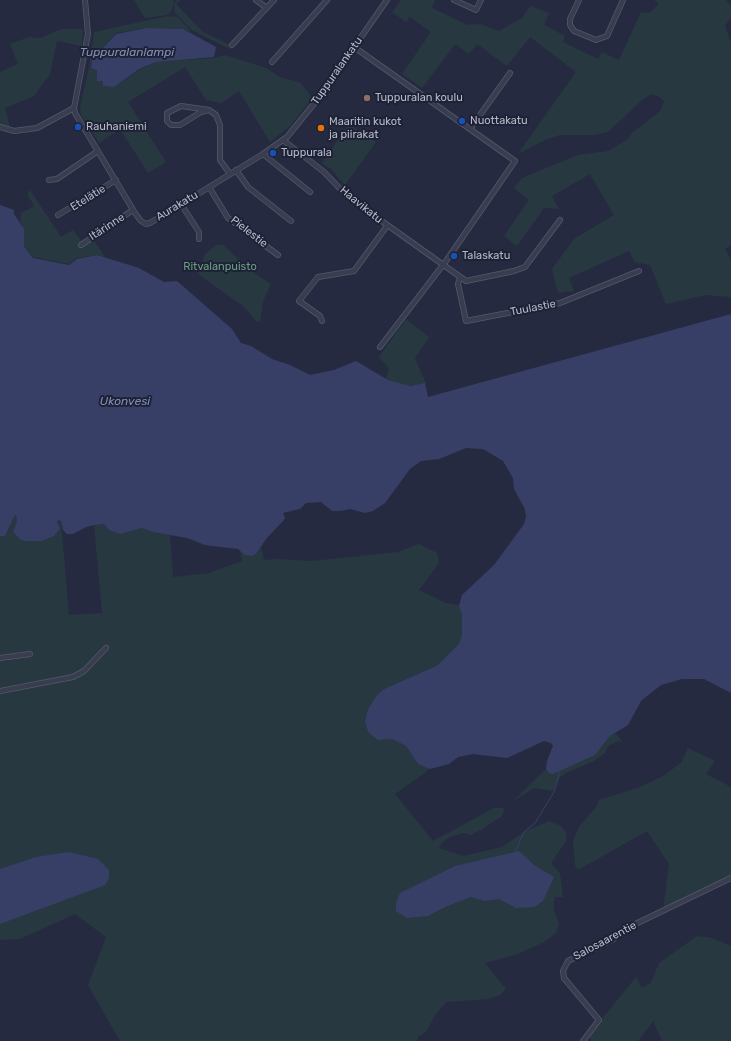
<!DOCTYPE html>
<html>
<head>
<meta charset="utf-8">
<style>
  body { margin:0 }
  canvas { display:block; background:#252a40 }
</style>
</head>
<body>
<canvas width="731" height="1041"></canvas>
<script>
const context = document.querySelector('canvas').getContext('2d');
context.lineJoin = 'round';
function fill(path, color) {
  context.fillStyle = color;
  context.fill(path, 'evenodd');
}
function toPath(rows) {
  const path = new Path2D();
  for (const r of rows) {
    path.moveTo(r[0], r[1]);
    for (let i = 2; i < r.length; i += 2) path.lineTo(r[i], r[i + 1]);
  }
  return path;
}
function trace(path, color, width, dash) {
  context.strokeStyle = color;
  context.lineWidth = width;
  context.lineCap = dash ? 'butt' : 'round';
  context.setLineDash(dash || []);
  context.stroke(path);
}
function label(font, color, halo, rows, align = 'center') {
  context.font = font + ' Rubik,sans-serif';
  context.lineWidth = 4;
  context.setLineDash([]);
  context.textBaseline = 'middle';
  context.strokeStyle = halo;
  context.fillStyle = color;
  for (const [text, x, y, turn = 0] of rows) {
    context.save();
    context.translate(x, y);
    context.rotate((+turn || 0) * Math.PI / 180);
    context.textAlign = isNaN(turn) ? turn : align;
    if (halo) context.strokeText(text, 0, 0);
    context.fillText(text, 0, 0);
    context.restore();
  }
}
fill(toPath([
  [134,0,174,0,172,10,168,15,145,18],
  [177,0,181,0,176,4,203,32,230,45,228,48,192,30,175,13,174,4],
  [401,0,435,0,432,8,467,25,480,24,499,31,522,18,530,6,549,13,544,25,565,36,563,42,598,59,602,52,619,60,641,12,650,13,659,4,654,0,726,0,731,6,731,17,725,26,731,43,731,245,725,249,731,259,731,297,705,295,666,304,650,265,635,262,629,251,569,278,574,291,558,293,552,269,574,239,614,215,590,174,552,196,559,209,544,208,517,246,504,236,529,200,514,188,522,178,578,155,608,151,628,139,632,133,660,111,664,101,658,96,651,94,642,100,608,132,594,135,560,135,545,140,518,154,576,72,530,37,507,66,477,44,469,54,455,44,422,88,402,74,431,32,410,17,406,22,392,12],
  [168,16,177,17,191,31,190,32,183,29,147,28,116,33,92,60,90,68,97,72,97,80,101,81,103,86,114,87,139,70,156,62,214,58,225,55,266,68,280,77,301,83,312,98,290,126,270,142,239,91,221,103,206,100,185,67,128,102,166,162,148,173,120,129,99,143,81,115,80,107,89,67,94,32],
  [62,29,83,29,82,46,57,41,50,74,34,96,5,108,10,128,0,125,0,72,18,64,10,44,29,37,40,38],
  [349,124,376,142,345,185,331,169,322,163],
  [30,190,61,237,73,230,82,242,91,236,105,257,98,255,76,258,69,264,33,257,24,245,24,229,20,221,21,213,33,207,33,204,27,194],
  [216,245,223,245,250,270,271,284,263,301,260,322,256,321,243,306,198,274,205,254],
  [406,319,429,337,415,358,426,384,405,386,386,379,389,368,379,357],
  [16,515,17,521,13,532,21,540,25,541,42,541,54,536,60,530,57,522,61,521,69,615,102,613,94,525,104,524,109,530,120,534,142,528,170,535,173,577,209,573,242,561,240,550,245,555,252,556,256,554,261,547,264,560,277,559,312,561,398,552,419,544,437,553,439,563,419,590,446,603,460,605,466,594,482,594,485,588,489,592,485,604,477,607,482,616,478,622,474,624,475,628,484,634,498,636,496,638,498,640,495,641,495,647,503,649,504,655,500,655,501,658,505,659,509,665,504,671,505,677,503,685,496,686,487,698,477,702,464,703,452,698,433,683,428,673,435,666,384,689,377,695,368,709,365,722,368,732,378,739,392,739,406,746,418,764,430,769,395,794,433,841,494,808,503,808,504,811,502,816,482,829,471,835,464,833,452,836,442,842,439,848,463,856,502,847,524,832,549,821,561,826,567,834,566,841,551,863,560,873,563,897,555,897,553,908,559,923,556,933,544,942,518,954,485,963,506,989,500,995,488,999,446,1002,435,1015,426,1032,418,1037,417,1041,120,1041,88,985,106,937,75,914,20,939,0,940,0,536,5,536,14,517],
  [615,733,623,742,618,741,608,746,605,753,594,761,566,773,559,778,553,791,534,788,512,802,546,769,549,773,603,746,610,736],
  [688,748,715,761,706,774,731,787,731,878,663,911,669,864,647,831,578,870,575,865,573,841,579,827,596,807,599,800,640,787,663,776,681,763],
  [697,936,712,938,731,946,731,1041,662,1041,653,1021,638,1041,591,1041,589,1035,636,977,642,988,651,983,659,963]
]), '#273841');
fill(toPath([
  [147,28,183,29,216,47,214,57,156,62,139,69,114,87,103,86,102,81,97,81,97,71,91,68,92,60,116,34],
  [0,205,14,210,14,214,24,229,24,246,33,258,69,265,77,259,97,255,139,268,164,282,177,281,232,329,241,343,251,346,272,359,290,365,310,375,334,370,356,361,388,380,410,386,425,383,428,397,731,314,731,693,704,679,682,679,661,685,641,701,628,725,610,736,595,755,553,774,549,773,546,769,547,761,553,746,551,743,544,741,507,758,473,754,458,757,449,764,430,769,418,764,406,746,392,739,378,740,368,732,365,721,368,709,377,695,384,689,438,665,459,644,462,635,462,615,459,606,462,595,494,565,524,524,526,517,525,509,514,489,513,478,503,461,483,449,466,448,439,459,421,461,410,469,385,503,373,511,365,513,350,509,341,511,332,511,321,502,306,503,300,509,283,513,285,518,283,521,266,539,256,554,252,556,245,555,238,549,205,545,187,538,153,532,142,528,120,534,109,530,104,524,94,525,86,527,73,534,67,534,63,530,61,521,59,520,57,522,60,529,54,536,42,541,25,541,21,540,13,532,17,521,16,515,14,517,5,536,0,536],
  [519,851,534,865,554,877,543,901,534,907,516,908,499,899,484,901,471,897,445,907,428,916,407,918,396,911,396,903,400,893,455,866],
  [69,852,98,859,109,870,109,878,105,885,0,924,0,869,36,857]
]), '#373f66');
trace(toPath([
  [515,852,524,832,535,823,554,792,559,776,559,772]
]), '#373f66', 1);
const minor = toPath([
  [85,0,88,34,74,108,75,113,135,213,141,221,146,224,150,223,180,205,263,154,287,137,317,100,387,0],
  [256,0,267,8],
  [454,0,476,10,481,0],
  [579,0,570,19,570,25,574,31,596,40,607,36,623,0],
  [232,45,274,0],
  [354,47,515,161,446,261,380,347],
  [272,62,327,0],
  [209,110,201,112,180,125,171,125,167,121,167,113,181,106,209,110,216,115,220,125,220,160,230,174],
  [0,127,14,131,37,128,74,108],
  [470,129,510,73],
  [283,140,324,172,348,197,466,281,514,271,525,267,560,220],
  [263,154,310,192],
  [236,170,248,187,291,221],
  [49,180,57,179,98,151],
  [209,187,228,218,278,255],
  [181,204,199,232,199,239],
  [58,215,116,180],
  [81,245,133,210],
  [460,277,458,284,466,321,560,303,639,271],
  [322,321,320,316,299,301,318,277,354,271,387,226],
  [0,658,30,654],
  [0,691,73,677,84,671,106,648],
  [583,1041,599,1020,564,978,563,971,568,961,614,939,623,930,731,878]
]);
trace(minor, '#54586b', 6);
trace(minor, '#393d50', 4.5);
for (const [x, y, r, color] of [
  [367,98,4,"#8d6e63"],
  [462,121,4,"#1a4fb4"],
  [78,127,4,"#1a4fb4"],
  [321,128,4,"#e8710a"],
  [273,153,4,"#1a4fb4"],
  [454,256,4,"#1a4fb4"]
]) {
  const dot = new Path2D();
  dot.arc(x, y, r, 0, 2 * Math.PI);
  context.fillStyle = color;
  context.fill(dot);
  trace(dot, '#1e2235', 1.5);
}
label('11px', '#b6b9cb', '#1e2235', [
  ["Tuppuralankatu",337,71,-55],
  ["Etelätie",88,198,-32],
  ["Haavikatu",361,205,39],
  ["Aurakatu",177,206,-31],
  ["Itärinne",107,227,-33],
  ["Pielestie",249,232,38],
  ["Tuulastie",533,308,-11],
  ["Salosaarentie",605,941,-28]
]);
label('11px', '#b6b9cb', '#1e2235', [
  ["Tuppuralan koulu",375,98],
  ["Nuottakatu",470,121],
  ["Maaritin kukot",329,122],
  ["ja piirakat",329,135],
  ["Rauhaniemi",86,127],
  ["Tuppurala",281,153],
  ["Talaskatu",462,256]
], 'left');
label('11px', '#6d9c84', '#1e2235', [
  ["Ritvalanpuisto",220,267]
]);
label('italic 12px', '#858db7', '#1e2235', [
  ["Tuppuralanlampi",127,53],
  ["Ukonvesi",125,402]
]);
</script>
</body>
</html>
